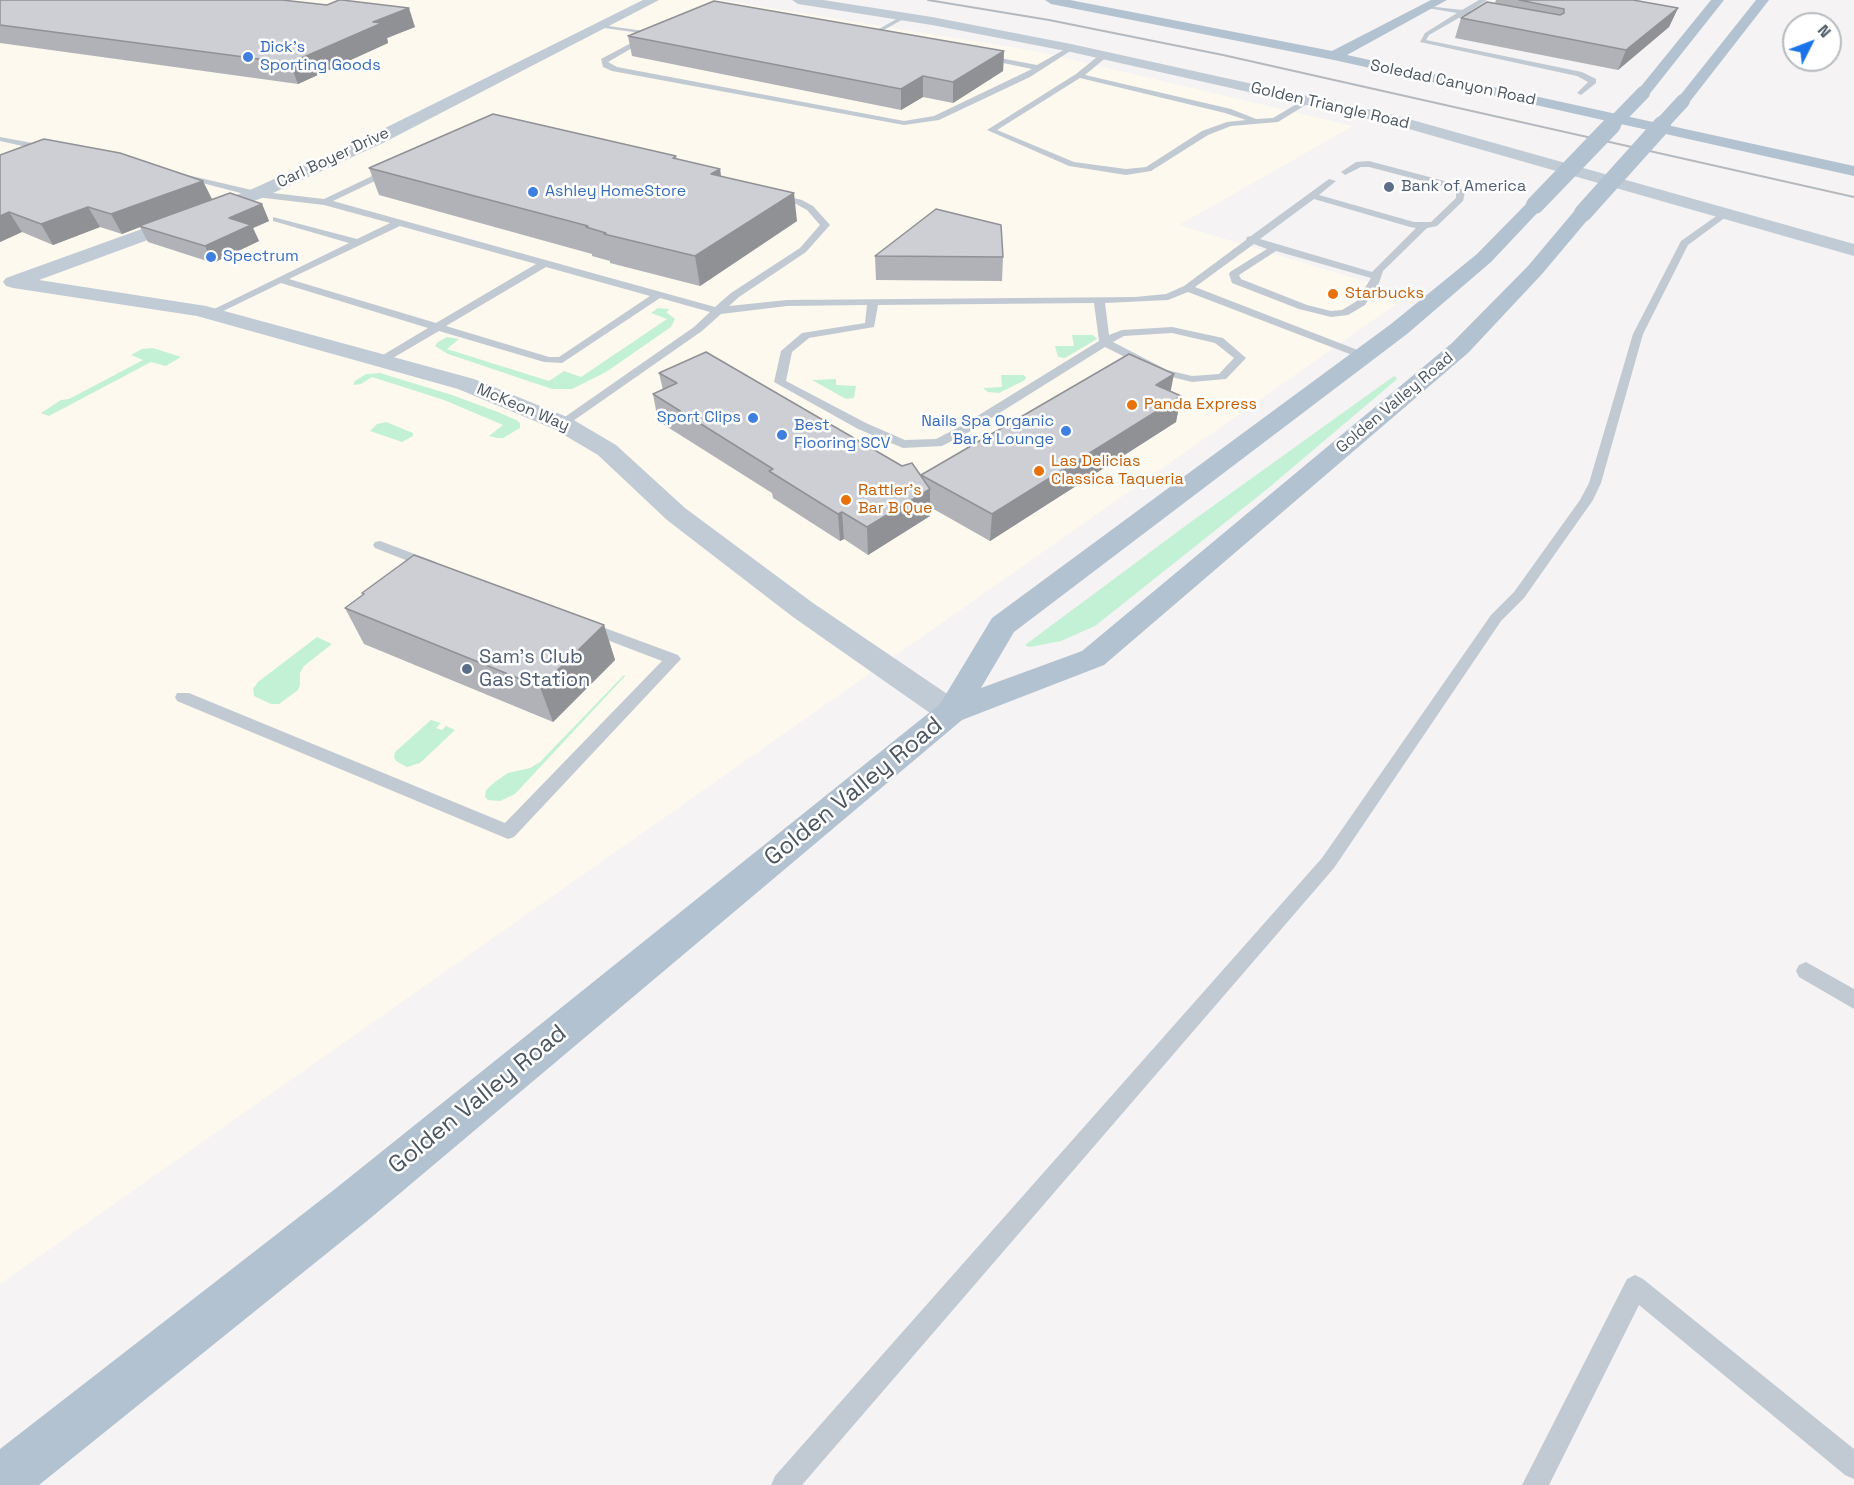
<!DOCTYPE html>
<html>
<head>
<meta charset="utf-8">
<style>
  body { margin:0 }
  #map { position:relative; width:1854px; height:1485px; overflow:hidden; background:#f5f3f3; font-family:"Space Grotesk",sans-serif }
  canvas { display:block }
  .north { position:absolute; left:1782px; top:12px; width:60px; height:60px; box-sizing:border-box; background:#fff; border:2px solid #b7bbc0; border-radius:50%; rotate:48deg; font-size:16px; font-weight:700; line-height:24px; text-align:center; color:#4a5661 }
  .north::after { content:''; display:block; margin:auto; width:21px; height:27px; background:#1a73e8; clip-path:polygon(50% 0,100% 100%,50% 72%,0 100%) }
</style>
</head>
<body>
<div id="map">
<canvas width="1854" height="1485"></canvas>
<div class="north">N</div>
</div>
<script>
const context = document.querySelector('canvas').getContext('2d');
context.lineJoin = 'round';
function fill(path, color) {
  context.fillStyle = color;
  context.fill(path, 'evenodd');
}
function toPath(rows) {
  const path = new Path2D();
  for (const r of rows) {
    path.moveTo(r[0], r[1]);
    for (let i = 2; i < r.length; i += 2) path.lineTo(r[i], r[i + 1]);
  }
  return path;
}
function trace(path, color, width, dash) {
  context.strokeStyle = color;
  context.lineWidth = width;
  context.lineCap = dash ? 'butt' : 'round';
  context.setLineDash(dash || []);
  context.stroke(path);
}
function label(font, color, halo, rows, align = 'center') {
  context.font = font + ' "Space Grotesk",sans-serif';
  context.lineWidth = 5;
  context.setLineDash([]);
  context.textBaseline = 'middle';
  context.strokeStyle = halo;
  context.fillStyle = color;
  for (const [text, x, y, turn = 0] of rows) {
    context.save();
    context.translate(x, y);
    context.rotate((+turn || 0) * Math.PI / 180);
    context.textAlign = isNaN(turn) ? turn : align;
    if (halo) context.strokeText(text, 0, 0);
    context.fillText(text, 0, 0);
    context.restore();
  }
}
fill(toPath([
  [0,0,722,0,1035,51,1353,126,1179,225,1409,295,0,1284]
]), '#fdf9ef');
fill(toPath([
  [658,308,670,309,666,312,675,319,671,327,606,372,572,389,552,389,448,354,435,346,438,342,447,337,459,339,447,349,549,381,564,371,581,377,667,319,651,313],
  [1072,335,1093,335,1097,339,1065,358,1058,357,1055,346,1074,346],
  [153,348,181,357,166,366,151,362,49,416,41,413,61,400,69,399,143,360,131,355,142,349],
  [380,373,452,395,498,412,516,420,520,423,520,428,503,438,497,438,489,436,503,425,444,400,372,377,361,384,353,385,355,381,366,374],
  [1001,375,1023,375,1026,377,1025,380,999,393,988,392,983,388,1002,387],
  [1394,376,1397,378,1396,380,1266,490,1095,626,1061,641,1030,647,1025,645,1188,524],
  [836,379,836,385,856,386,854,398,846,399,812,380],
  [386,422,413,433,413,436,402,442,370,431,377,424],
  [317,637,332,644,304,666,300,673,300,685,298,690,279,704,271,704,254,696,253,689,258,682],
  [626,675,515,794,500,801,488,800,485,797,486,790,496,781,508,773,530,768,540,762,623,676],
  [431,720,441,723,436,728,442,730,446,726,455,730,420,763,407,767,396,761,394,757,395,752]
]), '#c3f1d5');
fill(toPath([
  [1479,0,1487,0,1469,12,1469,14,1464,15,1429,35,1426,40,1582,72,1596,79,1596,83,1581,95,1577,93,1588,82,1577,76,1420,42,1425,33,1457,13,1427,8,1427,6,1462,10,1479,0],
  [902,16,907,17,873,36,868,35,902,16],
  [602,25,658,33,651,35,651,37,608,62,617,67,904,121,934,116,1032,69,979,58,979,54,1037,65,1069,47,1075,48,1030,77,939,120,904,125,612,71,603,67,601,59,648,34,604,28,602,25],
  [1102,53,1109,55,1085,75,1231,109,1256,119,1273,118,1305,99,1312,101,1278,122,1231,126,1208,135,1151,171,1126,175,1069,166,987,130,1076,74,1102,53],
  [1080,78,1225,113,1246,120,1227,122,1202,131,1146,167,1126,169,1074,162,997,130,1080,78],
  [0,137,49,146,53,149,49,152,0,141,0,137],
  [1369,161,1452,183,1465,192,1463,201,1437,226,1427,228,1383,271,1379,283,1365,305,1348,315,1331,317,1299,309,1232,283,1229,274,1230,272,1267,249,1254,244,1195,287,1368,354,1368,358,1360,358,1188,292,1168,300,1105,303,1109,335,1122,330,1172,327,1223,338,1246,358,1226,379,1192,382,1159,374,1105,347,969,432,942,446,903,448,858,429,774,382,781,351,802,333,865,323,867,305,787,306,721,314,702,331,563,428,557,424,559,421,694,327,710,312,660,298,562,363,544,362,439,331,386,362,378,362,378,358,428,328,281,283,215,315,211,316,206,313,349,243,273,221,273,217,357,239,390,223,324,205,256,197,179,177,183,174,256,191,324,199,393,166,396,167,396,171,333,201,715,307,731,293,800,248,820,225,807,210,796,204,769,198,769,194,772,193,802,200,813,206,830,225,806,252,739,297,729,306,787,300,1135,297,1166,294,1184,286,1246,240,1247,237,1251,236,1329,179,1336,181,1319,195,1414,222,1431,222,1456,198,1456,193,1446,187,1369,167,1361,167,1345,175,1341,172,1356,162,1369,161],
  [1314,199,1410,227,1416,228,1372,272,1260,239,1314,199],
  [400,226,536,264,436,323,289,279,400,226],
  [1276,251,1371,278,1357,301,1342,310,1331,311,1307,305,1241,279,1239,275,1276,251],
  [546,267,650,296,559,357,549,357,446,326,546,267],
  [1094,303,1099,341,961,426,936,439,905,440,866,423,786,381,792,352,809,338,874,327,878,305,1094,303],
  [1172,333,1215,343,1234,358,1219,374,1192,376,1167,370,1113,342,1124,336,1172,333],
  [1722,212,1730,214,1688,245,1643,334,1601,483,1593,500,1524,598,1501,621,1334,868,802,1485,771,1485,775,1476,1322,858,1491,615,1514,592,1580,500,1589,483,1633,334,1681,241,1722,212],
  [380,541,436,562,438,565,431,569,426,568,375,548,373,545,375,542,380,541],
  [586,621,678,655,681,659,514,837,508,839,177,701,175,697,177,693,189,693,505,823,662,661,581,630,579,626,581,622,586,621],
  [1806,962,1854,989,1854,1009,1799,977,1796,971,1799,965,1806,962],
  [1635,1275,1643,1279,1854,1449,1854,1479,1845,1475,1639,1305,1549,1485,1522,1485,1627,1279,1635,1275]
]), '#c1cad2');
fill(toPath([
  [643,0,659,0,383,143,262,198,39,280,206,306,474,379,572,419,616,445,685,508,813,603,962,704,967,712,962,720,951,724,940,720,793,617,667,520,598,455,554,429,458,389,197,316,13,288,6,286,3,282,6,278,250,190,371,135,643,0],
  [792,0,823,0,932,17,1071,44,1398,116,1854,244,1854,256,1395,125,1071,52,932,25,798,4,792,0]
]), '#c1cbd6');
fill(toPath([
  [1045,0,1070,0,1332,51,1431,0,1447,0,1347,55,1854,166,1854,176,1334,60,1051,4,1045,0],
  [1711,0,1724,0,1648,96,1638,96,1635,93,1638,90,1711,0],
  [1756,0,1769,0,1688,104,1678,104,1675,101,1678,98,1756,0],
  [1535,200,1541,201,1544,205,1541,209,1491,262,1407,334,1014,632,981,688,1082,651,1452,343,1528,266,1576,209,1590,209,1592,213,1590,217,1542,274,1468,353,1104,665,962,720,367,1221,39,1485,0,1485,0,1449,335,1189,940,704,992,618,1391,324,1477,254,1529,201,1535,200]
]), '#b3c2d1');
trace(toPath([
  [928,0,1049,20,1223,55,1854,197]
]), '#b5b8bd', 2);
trace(toPath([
  [1611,126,1643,93],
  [1660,126,1683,101]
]), '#b3c2d1', 14);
trace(toPath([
  [1535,205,1612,125],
  [1583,213,1662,125]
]), '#b3c2d1', 18);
fill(toPath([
  [0,0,327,5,415,27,387,38,388,43,298,84,0,43],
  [1496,0,1633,0,1678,8,1669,27,1618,70,1455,38,1461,18,1495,3],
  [628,36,1004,51,1003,71,953,103,923,97,901,110,632,56],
  [0,155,212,200,262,204,269,221,253,228,259,241,213,263,148,242,140,227,122,234,100,227,53,245,22,232,0,242],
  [676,156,677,159,720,169,721,176,797,221,700,286,610,263,610,261,592,256,592,254,379,195,369,168],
  [875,256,1003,257,1002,281,876,280],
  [659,373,921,477,921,475,1171,391,1181,396,1176,422,990,541,930,507,930,516,868,555,844,539,840,541,773,498,772,493,658,421,653,394,663,390],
  [362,593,604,625,615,660,553,722,364,644,345,608,363,595]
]), '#b0b2b7');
fill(toPath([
  [409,8,415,27,387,38,388,43,298,84,290,63,373,22],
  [1678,8,1669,27,1618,70,1626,50],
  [1004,51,1003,71,953,103,953,82],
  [923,76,923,97,901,110,901,89],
  [720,169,723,196,711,174],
  [203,181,213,201,139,226,140,227,122,234,111,214],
  [794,193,797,221,700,286,695,256],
  [262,204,269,221,253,228,259,241,213,263,205,246,229,218],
  [88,207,100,227,53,245,41,224],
  [9,212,22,232,0,242,0,216],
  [1174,374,1169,400,1156,385],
  [1181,396,1176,422,990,541,992,514],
  [930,489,930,516,868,555,867,527],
  [842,512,844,539,840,541,838,514],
  [604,625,615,660,553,722,540,687]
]), '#909195');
const building = toPath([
  [0,0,282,0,327,5,339,0,342,0,409,8,373,22,382,23,290,63,0,25,0,0],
  [1519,0,1633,0,1678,8,1626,50,1461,18,1487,2,1560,15,1564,13,1564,9,1519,0],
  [714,1,1004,51,953,82,923,76,901,89,628,36,714,1],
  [493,114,676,156,673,158,720,169,711,174,794,193,695,256,604,234,606,233,586,227,588,226,369,168,493,114],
  [44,139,120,153,203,181,111,214,88,207,41,224,9,212,0,216,0,155,44,139],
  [230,193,262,204,229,218,251,225,205,246,139,226,230,193],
  [936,209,1001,225,1003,257,875,256,936,209],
  [706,352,902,466,912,463,930,489,867,527,842,512,838,514,769,471,773,469,653,394,677,383,659,373,706,352],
  [1129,354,1174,374,1156,385,1181,396,992,514,921,475,1129,354],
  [414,555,604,625,540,687,345,608,364,594,362,593,414,555]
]);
fill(building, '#cdcfd5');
trace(building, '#909195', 1.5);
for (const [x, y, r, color] of [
  [248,57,6,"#3f7fe0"],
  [1389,187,6,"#5c6f8a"],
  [533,192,6,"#3f7fe0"],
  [211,257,6,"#3f7fe0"],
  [1333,294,6,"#e8710a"],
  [1132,405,6,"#e8710a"],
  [753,418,6,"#3f7fe0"],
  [1066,431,6,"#3f7fe0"],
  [782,435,6,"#3f7fe0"],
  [1039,471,6,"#e8710a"],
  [846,500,6,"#e8710a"],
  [467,669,6,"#5c6f8a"]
]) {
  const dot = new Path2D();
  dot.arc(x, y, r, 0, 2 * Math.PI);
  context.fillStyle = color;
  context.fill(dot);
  trace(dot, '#fff', 2);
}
label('16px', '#366cbe', '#fff', [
  ["Dick's",260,48],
  ["Sporting Goods",260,66],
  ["Ashley HomeStore",545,192],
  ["Spectrum",223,257],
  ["Sport Clips",741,418,"right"],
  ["Nails Spa Organic",1054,422,"right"],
  ["Bar & Lounge",1054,440,"right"],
  ["Best",794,426],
  ["Flooring SCV",794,444]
], 'left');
label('16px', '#4a5661', '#fff', [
  ["Soledad Canyon Road",1453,83,12],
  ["Golden Triangle Road",1330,106,13],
  ["Carl Boyer Drive",333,158,-25],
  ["Golden Valley Road",1395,403,-40],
  ["McKeon Way",523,408,23]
]);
label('16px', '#4e5e75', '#fff', [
  ["Bank of America",1401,187]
], 'left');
label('16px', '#c56008', '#fff', [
  ["Starbucks",1345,294],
  ["Panda Express",1144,405],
  ["Las Delicias",1051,462],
  ["Classica Taqueria",1051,480],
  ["Rattler's",858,491],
  ["Bar B Que",858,509]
], 'left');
label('20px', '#4e5e75', '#fff', [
  ["Sam's Club",479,658],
  ["Gas Station",479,681]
], 'left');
label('24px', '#4a5661', '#fff', [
  ["Golden Valley Road",854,792,-39],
  ["Golden Valley Road",478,1100,-39]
]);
</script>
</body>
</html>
